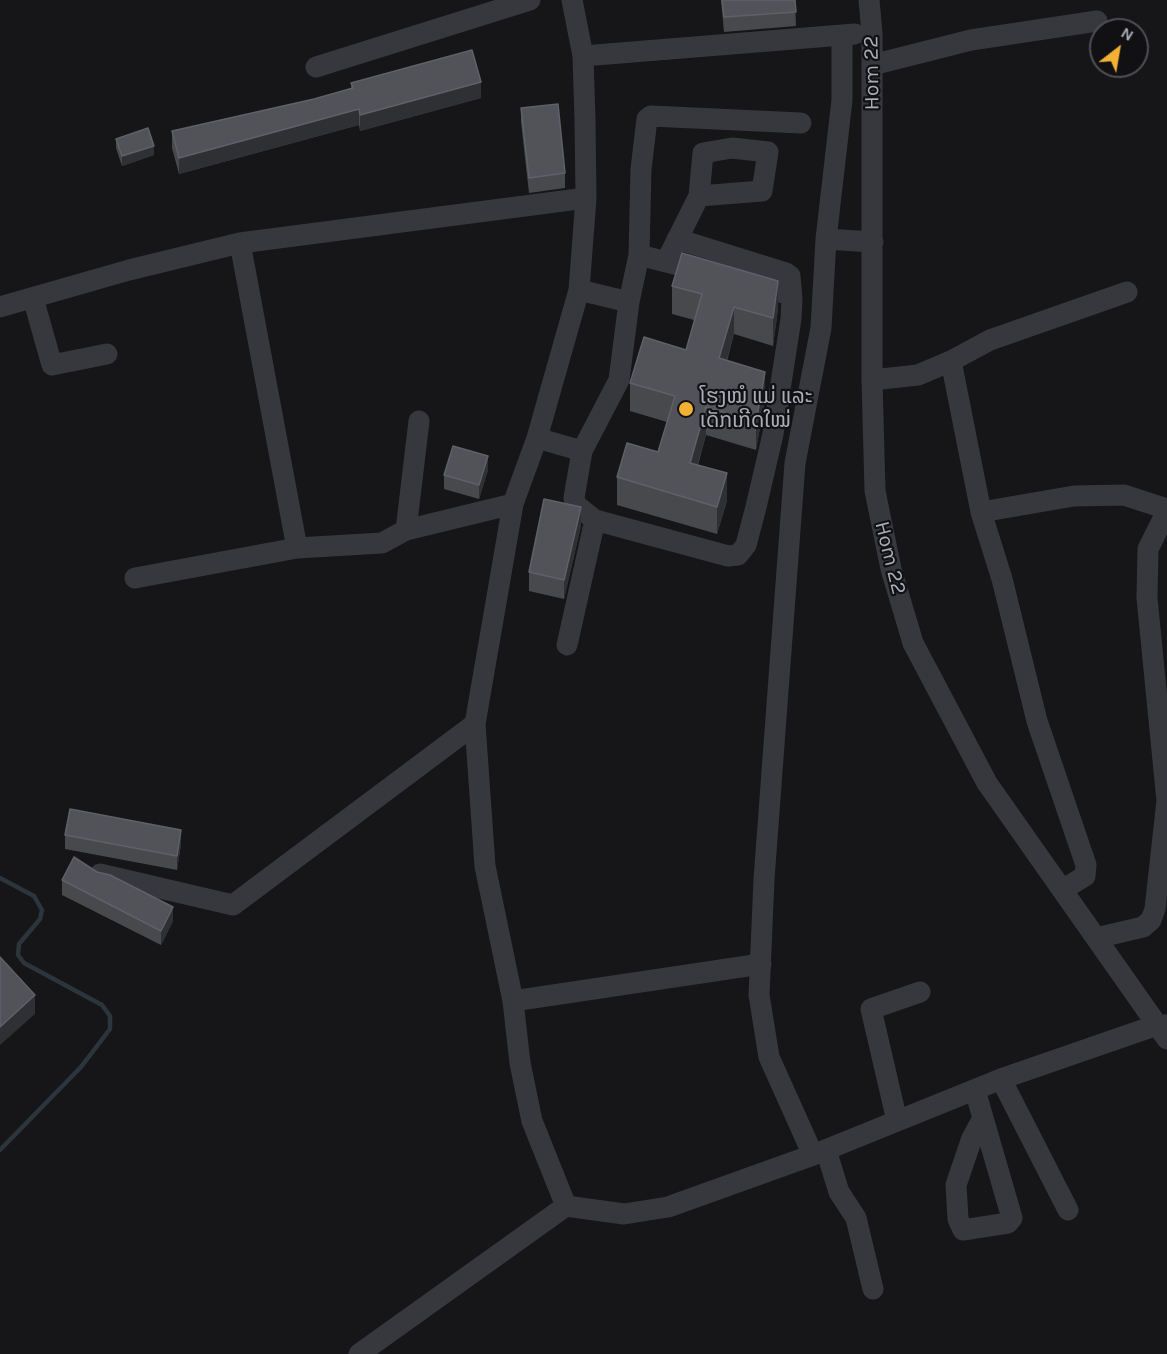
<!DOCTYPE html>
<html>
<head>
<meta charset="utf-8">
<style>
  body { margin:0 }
  #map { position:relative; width:1167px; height:1354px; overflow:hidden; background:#161618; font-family:Karla,sans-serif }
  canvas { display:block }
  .north { position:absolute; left:1089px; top:18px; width:60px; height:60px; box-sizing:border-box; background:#111113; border:2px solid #4d4f55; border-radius:50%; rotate:31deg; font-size:16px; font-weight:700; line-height:24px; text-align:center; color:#a8adb8 }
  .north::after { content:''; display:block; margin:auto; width:21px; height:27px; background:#f2b134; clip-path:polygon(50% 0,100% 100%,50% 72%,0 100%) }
</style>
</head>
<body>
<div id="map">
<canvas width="1167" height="1354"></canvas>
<div class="north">N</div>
</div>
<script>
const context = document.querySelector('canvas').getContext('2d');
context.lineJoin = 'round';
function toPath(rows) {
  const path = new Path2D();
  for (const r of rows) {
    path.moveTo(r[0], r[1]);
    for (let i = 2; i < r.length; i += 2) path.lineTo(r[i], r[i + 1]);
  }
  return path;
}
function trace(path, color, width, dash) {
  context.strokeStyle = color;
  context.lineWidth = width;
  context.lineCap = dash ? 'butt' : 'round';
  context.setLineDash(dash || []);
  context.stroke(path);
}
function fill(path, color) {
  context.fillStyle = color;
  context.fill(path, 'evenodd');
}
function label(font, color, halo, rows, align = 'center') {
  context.font = font + ' Karla,"Noto Sans Lao",sans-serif';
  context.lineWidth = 4.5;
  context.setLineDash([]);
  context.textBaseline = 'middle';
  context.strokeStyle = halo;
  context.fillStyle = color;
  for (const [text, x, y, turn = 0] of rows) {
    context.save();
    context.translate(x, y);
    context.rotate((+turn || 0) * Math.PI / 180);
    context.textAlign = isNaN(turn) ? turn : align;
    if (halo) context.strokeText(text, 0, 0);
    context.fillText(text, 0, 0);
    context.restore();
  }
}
trace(toPath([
  [0,878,34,896,42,910,40,919,19,944,18,955,24,963,102,1005,110,1016,110,1029,81,1067,0,1150]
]), '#2c353c', 4.5);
trace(toPath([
  [869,0,872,33,872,380,875,491,891,569,913,643,987,783,1167,1039],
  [583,56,855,34],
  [872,65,971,40,1097,21],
  [316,67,530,0],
  [677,239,786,273,790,276,792,299],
  [826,239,873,242],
  [240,243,297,548],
  [639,255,641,169,647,119,651,116,801,123],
  [666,262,699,196,762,191,768,152,732,148,703,153,699,196],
  [33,298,52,365,107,354],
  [629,302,639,255,706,272],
  [0,307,129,270,240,243,586,198],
  [951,361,990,340,1127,292],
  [872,380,918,375,951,361,981,512,1002,579,1037,721,1086,865,1085,876,1062,890],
  [537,438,582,451,619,380,629,302,579,290],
  [582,451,574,498,576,505,595,520,728,556,738,555,746,545,756,507,773,434,791,319,792,299,788,294,751,284],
  [981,512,1074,496,1124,495,1167,509],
  [406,530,419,421],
  [135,578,297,548,382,543,406,530,513,504],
  [567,645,595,520],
  [100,874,233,905,475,724],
  [1096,938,1143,927,1151,920,1155,909,1167,801,1147,598,1148,549,1167,511],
  [513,1001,761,964],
  [1001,1079,1068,1210],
  [975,1090,983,1118,1012,1218,1008,1223,963,1230,958,1219,956,1185,972,1138,983,1118],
  [897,1121,871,1009,920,992],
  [826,1150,839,1192,856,1218,873,1289],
  [813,1155,769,1057,759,995,764,879,795,463,821,328,826,239,842,100,842,36],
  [566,1206,532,1121,520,1063,513,1001,485,866,475,724,513,504,537,438,579,290,586,198,585,120,583,56,572,0],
  [359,1354,566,1206,624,1214,668,1207,813,1155,1001,1079,1157,1025,1167,1025]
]), '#37383d', 21);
fill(toPath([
  [721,0,795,0,796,26,724,32],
  [351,83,481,98,360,131,359,125,179,174,172,148,172,131,314,99,351,88],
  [521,108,565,173,565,188,529,193,521,122],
  [116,139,154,155,122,166,116,148],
  [672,286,778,309,773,346,734,334,727,361,765,400,756,450,706,435,698,465,727,501,717,534,617,505,617,477,658,452,667,422,630,411,630,383,686,350,694,320,672,314],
  [488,470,479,499,444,489,444,475],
  [581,526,564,599,529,591,529,572],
  [65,835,181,844,177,870,65,849],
  [62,880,173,921,161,945,62,895]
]), '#47494d');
fill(toPath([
  [481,82,481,98,360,131,360,115],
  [359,109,359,125,179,174,179,158],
  [154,146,154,155,122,166,122,156],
  [778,281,778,309,773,346,773,318],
  [734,307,734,334,719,386,719,358],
  [765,372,765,400,756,450,756,422],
  [706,407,706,435,690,490,690,463],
  [488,456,488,470,479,499,479,485],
  [727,473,727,501,717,534,717,507],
  [581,507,581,526,564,599,564,580],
  [181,830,181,844,177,870,177,856],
  [173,907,173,921,161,945,161,931],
  [35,995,35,1014,0,1045,0,1027]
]), '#2f3033');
const building = toPath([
  [722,0,795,0,796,12,724,17,722,0],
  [472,50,481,82,360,115,359,109,179,158,172,131,314,99,353,88,351,83,472,50],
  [558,104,565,173,529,178,521,108,558,104],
  [148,128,154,146,122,156,116,139,148,128],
  [682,253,778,281,773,318,734,307,719,358,765,372,756,422,706,407,690,463,727,473,717,507,617,477,627,443,658,452,675,396,630,383,644,337,686,350,702,294,672,286,682,253],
  [453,446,488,456,479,485,444,475,453,446],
  [544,499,581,507,564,580,529,572,544,499],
  [70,809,181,830,177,856,65,835,70,809],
  [74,857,97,872,110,875,173,907,161,931,62,880,74,857],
  [0,957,35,995,0,1027,0,957]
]);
fill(building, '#525359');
trace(building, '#5f6168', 1.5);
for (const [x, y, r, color] of [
  [686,409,8,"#f2b134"]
]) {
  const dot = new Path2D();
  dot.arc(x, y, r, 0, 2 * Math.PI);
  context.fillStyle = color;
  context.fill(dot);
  trace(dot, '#111113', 2);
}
label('21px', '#a8adb8', '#111113', [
  ["Hom 22",872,73,-91],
  ["Hom 22",890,558,76]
]);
label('21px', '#a8adb8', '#111113', [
  ["ໂຮງໝໍ ແມ່ ແລະ",700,397],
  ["ເດັກເກີດໃໝ່",700,421]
], 'left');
</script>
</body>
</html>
